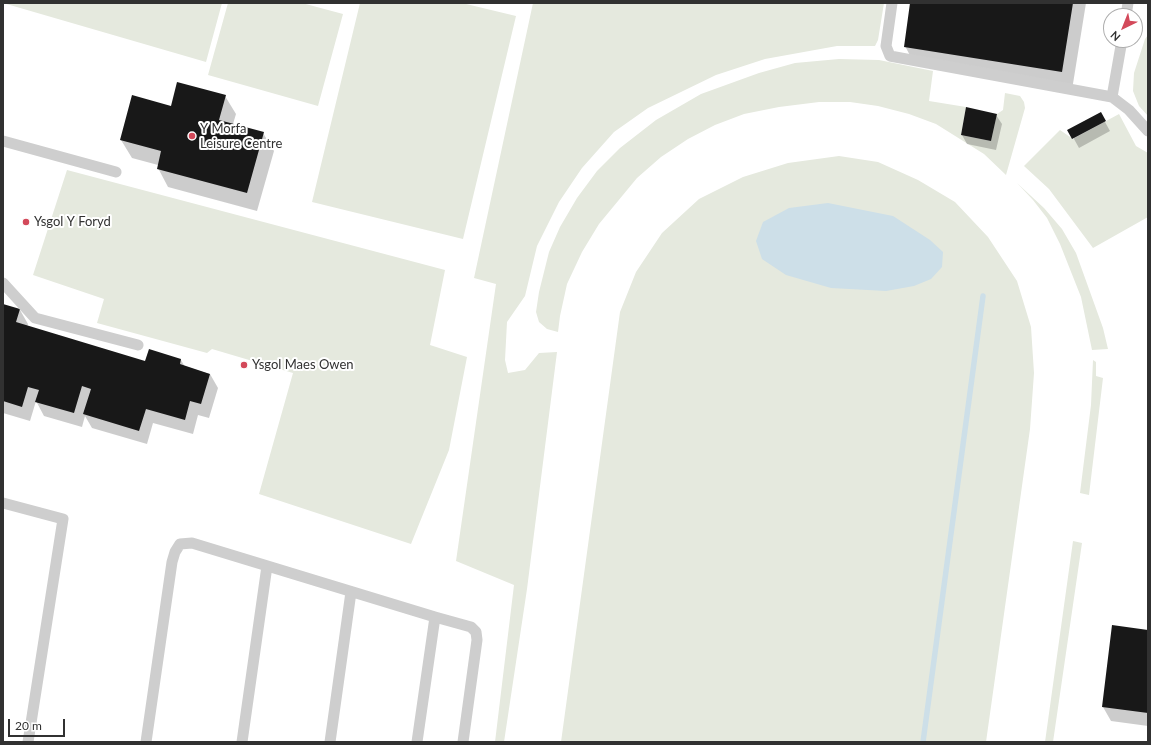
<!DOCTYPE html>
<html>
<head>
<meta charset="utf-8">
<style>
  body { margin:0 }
  #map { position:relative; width:1151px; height:745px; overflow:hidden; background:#fff; font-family:Lato,sans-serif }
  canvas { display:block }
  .frame { position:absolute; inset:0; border:4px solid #313131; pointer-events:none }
  .north { position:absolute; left:1103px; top:8px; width:40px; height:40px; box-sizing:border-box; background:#fff; border:1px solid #adadad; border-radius:50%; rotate:223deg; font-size:11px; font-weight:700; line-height:16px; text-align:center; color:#313131 }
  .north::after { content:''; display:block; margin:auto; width:14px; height:18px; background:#d3495a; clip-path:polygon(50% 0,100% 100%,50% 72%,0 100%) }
  .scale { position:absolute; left:8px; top:719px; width:57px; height:18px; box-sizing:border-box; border:2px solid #313131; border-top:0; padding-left:5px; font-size:12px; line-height:14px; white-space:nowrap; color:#313131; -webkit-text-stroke:3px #fff; paint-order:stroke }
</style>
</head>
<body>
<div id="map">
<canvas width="1151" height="745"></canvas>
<div class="frame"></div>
<div class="north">N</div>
<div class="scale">20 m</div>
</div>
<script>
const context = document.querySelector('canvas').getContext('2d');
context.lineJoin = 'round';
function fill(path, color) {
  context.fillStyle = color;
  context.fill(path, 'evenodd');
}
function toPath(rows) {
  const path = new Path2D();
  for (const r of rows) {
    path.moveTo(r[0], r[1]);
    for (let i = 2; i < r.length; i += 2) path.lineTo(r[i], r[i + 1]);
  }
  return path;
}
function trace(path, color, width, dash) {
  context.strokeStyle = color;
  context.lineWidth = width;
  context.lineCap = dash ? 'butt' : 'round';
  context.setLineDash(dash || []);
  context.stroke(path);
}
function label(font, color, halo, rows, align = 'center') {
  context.font = font + ' Lato,sans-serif';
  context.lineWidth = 4;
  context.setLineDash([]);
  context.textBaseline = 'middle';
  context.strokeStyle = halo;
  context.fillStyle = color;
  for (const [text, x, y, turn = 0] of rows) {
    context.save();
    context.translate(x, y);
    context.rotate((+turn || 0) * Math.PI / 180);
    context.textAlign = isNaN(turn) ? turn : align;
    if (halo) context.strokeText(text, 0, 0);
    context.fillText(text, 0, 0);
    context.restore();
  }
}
fill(toPath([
  [3,3,222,3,206,62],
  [228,3,302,3,343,14,318,106,208,75],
  [360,3,462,3,516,16,463,239,312,202],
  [533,3,884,3,878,40,875,46,837,46,765,59,716,75,648,108,614,132,582,168,559,202,537,246,525,296,507,322,505,360,508,373,525,370,539,353,557,352,527,589,504,742,495,742,514,585,456,561,496,284,474,278],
  [1148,35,1148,116,1139,106,1133,91,1134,73,1145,39],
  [839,59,879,60,933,71,929,101,966,107,961,135,991,141,997,114,1003,110,1005,93,1020,96,1024,102,1025,108,1006,175,984,154,936,124,909,114,878,106,850,102,819,102,779,107,744,114,715,125,688,139,661,157,637,178,599,224,582,252,567,284,560,316,558,332,547,329,539,322,536,312,539,292,549,252,560,227,577,198,597,171,620,148,656,120,701,94,759,73,795,63],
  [1119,114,1136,146,1148,153,1148,217,1093,248,1049,189,1024,166,1060,130,1073,139],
  [839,156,878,162,918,180,955,202,988,237,1017,281,1031,327,1034,373,1030,429,986,742,561,742,620,312,636,272,662,233,699,199,743,177,788,163],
  [67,170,445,270,430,345,467,357,449,450,411,544,259,494,293,373,212,349,207,353,97,323,104,299,33,275],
  [1017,183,1044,208,1062,229,1076,253,1103,328,1108,349,1092,350,1081,297,1060,244,1047,218,1033,200],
  [1093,360,1096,362,1096,376,1103,378,1089,495,1080,493,1091,405],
  [1073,541,1082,543,1053,742,1045,742]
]), '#e5e9de');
fill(toPath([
  [828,203,893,216,930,240,943,252,942,267,931,279,914,286,886,291,831,288,786,275,762,259,756,241,763,222,789,208]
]), '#cddfe8');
fill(toPath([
  [911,3,1086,3,1072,90,915,65,905,46],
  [225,96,236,114,233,124,263,133,274,151,257,211,168,187,158,168,158,165,132,158,121,140,171,107],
  [1100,113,1110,131,1079,148,1069,130],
  [996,115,1002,124,996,150,967,144,962,135],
  [3,305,20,310,28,324,27,327,146,362,181,360,185,367,210,374,218,388,209,418,198,415,193,434,153,423,147,444,92,428,85,416,82,427,44,416,36,401,30,421,3,413],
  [1148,631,1148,726,1111,721,1103,707]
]), '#0003');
trace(toPath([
  [923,742,983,296]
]), '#cddfe8', 5.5);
fill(toPath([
  [910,3,1073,3,1062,72,904,47],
  [177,82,226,95,219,120,264,132,247,193,157,169,161,151,120,140,132,95,171,106],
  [966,107,997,114,991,141,961,135],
  [1101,112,1106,121,1072,139,1067,130],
  [3,304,20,309,16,322,145,361,149,349,181,359,180,364,210,374,201,404,190,401,185,420,146,409,139,431,83,414,91,389,82,386,74,413,35,402,39,390,28,387,22,407,3,401],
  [1112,625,1148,630,1148,713,1102,707]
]), '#181818');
trace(toPath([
  [892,3,886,46,890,56,1112,97,1129,110,1148,131],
  [1126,16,1128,3],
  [1112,97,1122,40],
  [3,141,116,172],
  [3,283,35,318,138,345],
  [3,503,63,519,28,742],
  [435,617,471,627,476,632,477,640,463,742],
  [146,742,172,562,175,552,180,544,192,543,435,617,417,742],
  [242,742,267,566],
  [330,742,351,592]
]), '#cecece', 11);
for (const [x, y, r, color] of [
  [192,136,4,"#d3495a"],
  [26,222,4,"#d3495a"],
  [244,365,4,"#d3495a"]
]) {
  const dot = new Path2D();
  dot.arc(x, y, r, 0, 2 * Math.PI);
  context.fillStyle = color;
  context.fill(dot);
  trace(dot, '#fff', 1.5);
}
label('13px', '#313131', '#fff', [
  ["Y Morfa",200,129],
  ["Leisure Centre",200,144],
  ["Ysgol Y Foryd",34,222],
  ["Ysgol Maes Owen",252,365]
], 'left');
</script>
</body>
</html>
